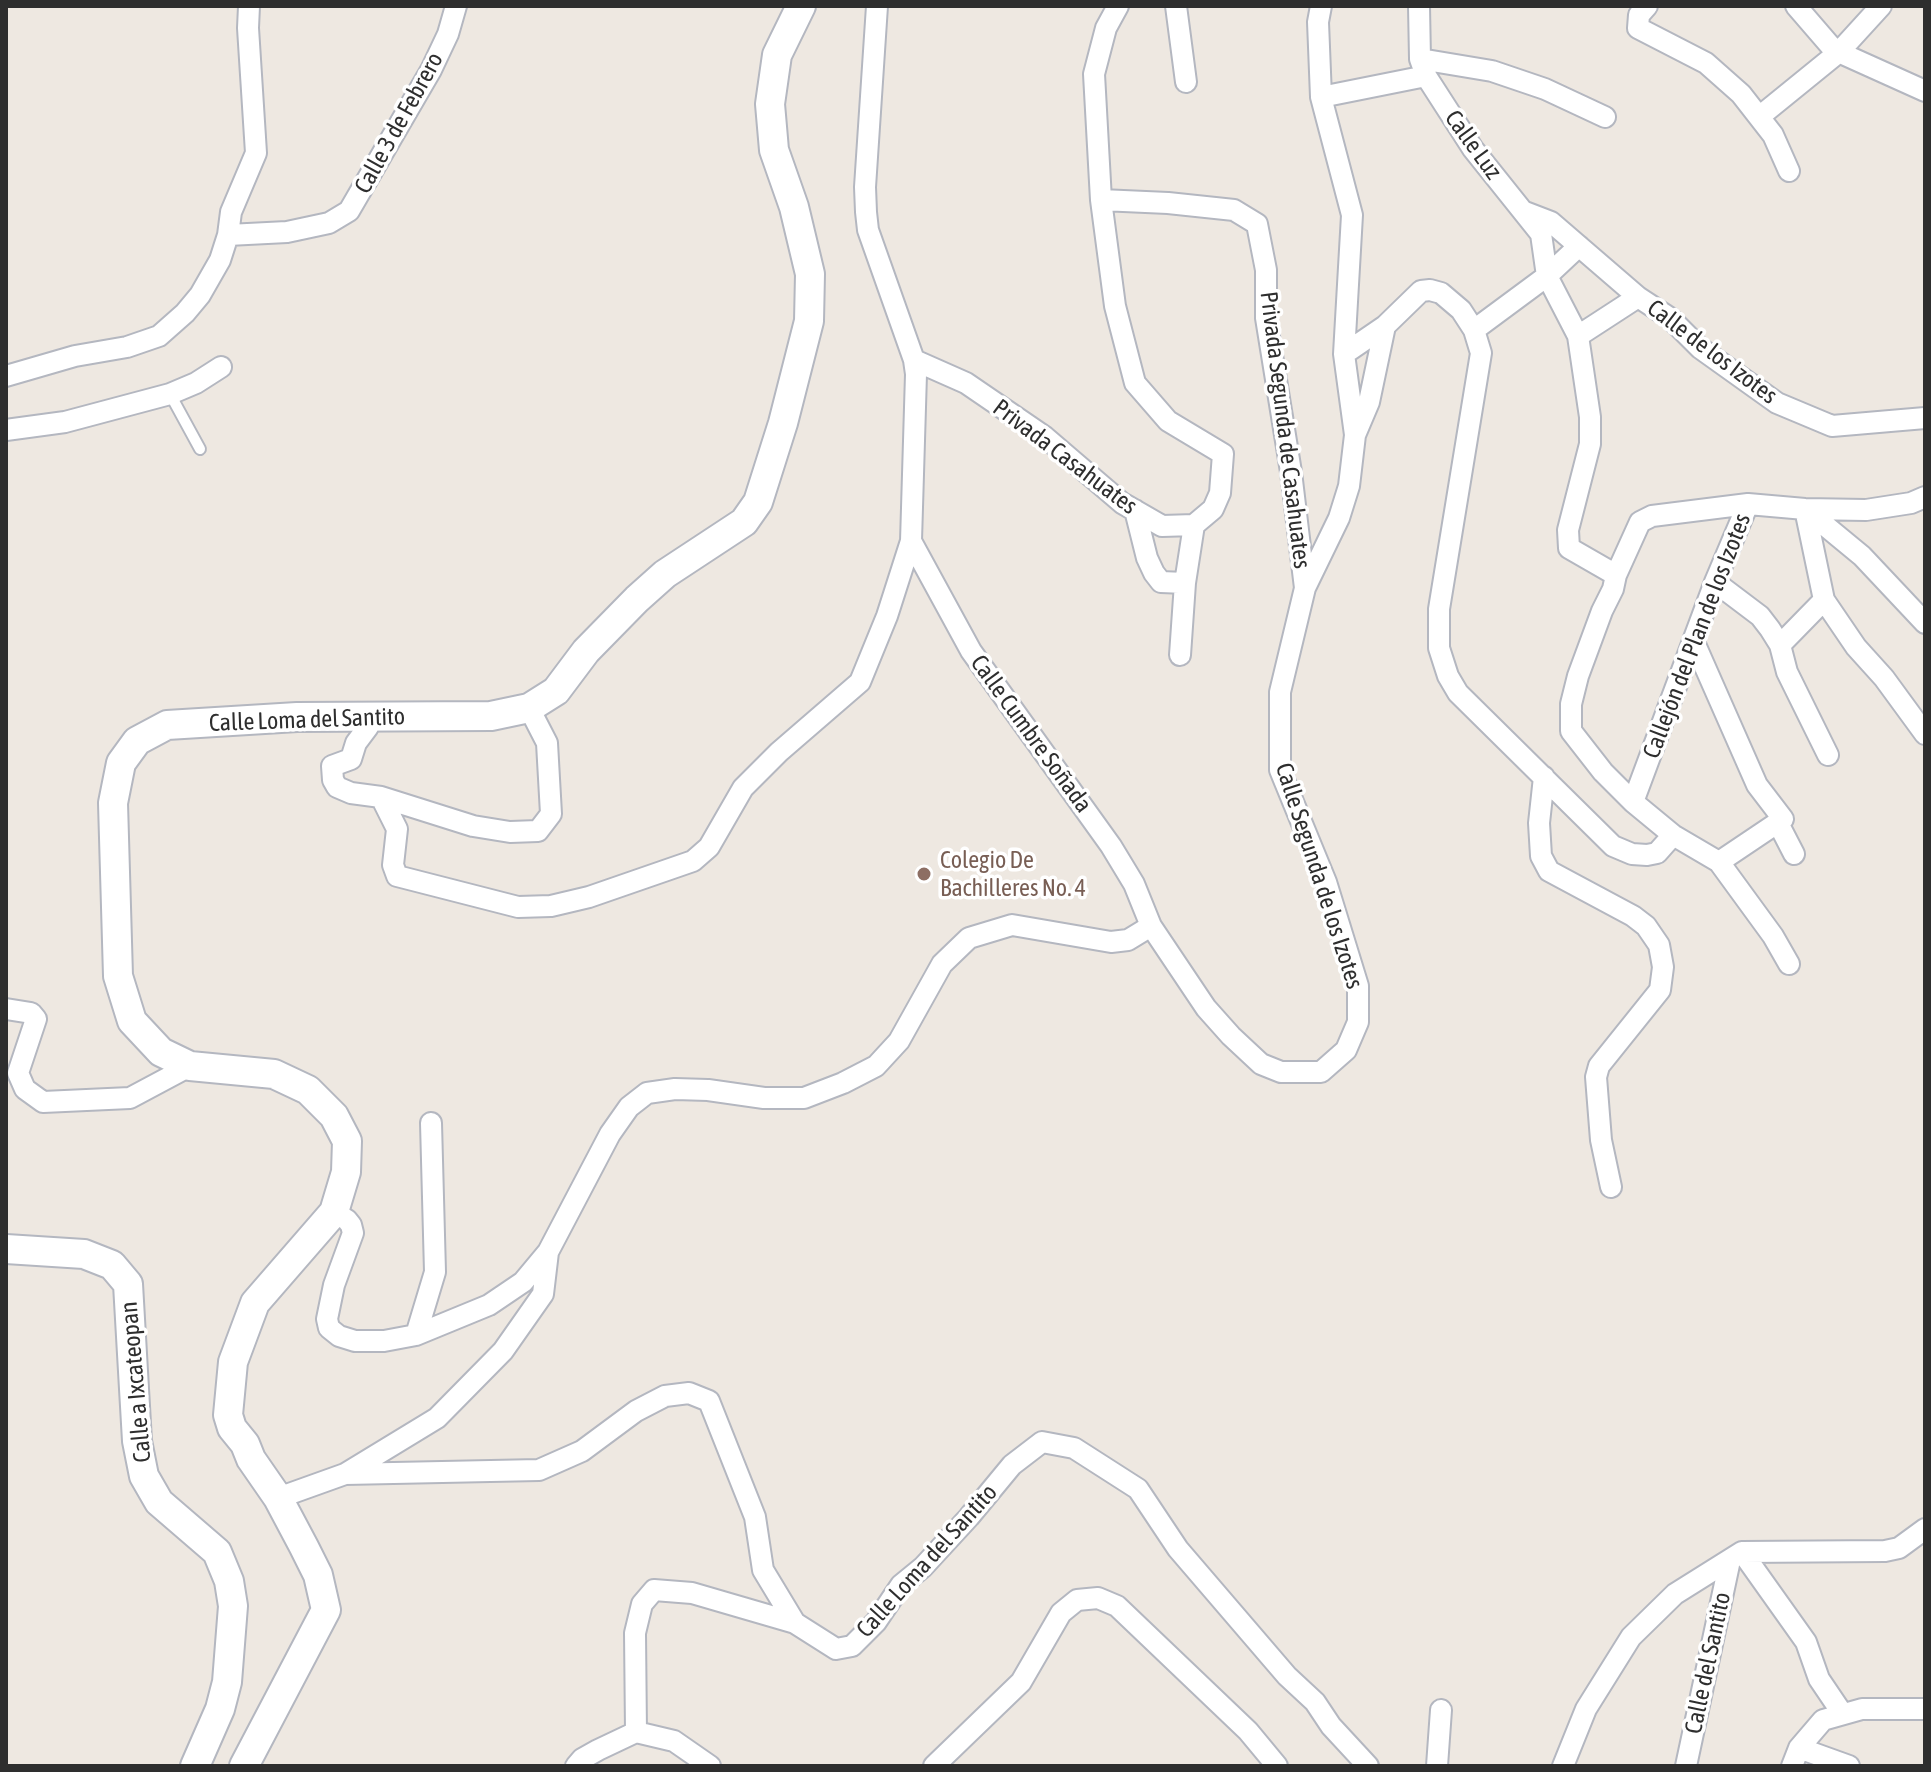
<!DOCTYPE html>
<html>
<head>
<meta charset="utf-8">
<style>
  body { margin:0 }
  #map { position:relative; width:1931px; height:1772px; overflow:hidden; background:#eee8e1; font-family:"Asap Condensed",sans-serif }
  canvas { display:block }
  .frame { position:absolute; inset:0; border:8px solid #2e2e2e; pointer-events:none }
</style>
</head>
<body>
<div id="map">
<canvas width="1931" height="1772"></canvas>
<div class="frame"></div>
</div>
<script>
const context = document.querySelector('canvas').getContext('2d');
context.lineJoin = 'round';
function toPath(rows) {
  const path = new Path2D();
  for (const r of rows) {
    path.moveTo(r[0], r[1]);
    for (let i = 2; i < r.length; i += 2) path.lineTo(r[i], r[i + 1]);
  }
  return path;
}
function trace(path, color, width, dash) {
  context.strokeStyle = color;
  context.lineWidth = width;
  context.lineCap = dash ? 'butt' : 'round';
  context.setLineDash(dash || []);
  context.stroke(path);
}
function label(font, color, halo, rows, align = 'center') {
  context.font = font + ' "Asap Condensed",sans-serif';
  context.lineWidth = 7;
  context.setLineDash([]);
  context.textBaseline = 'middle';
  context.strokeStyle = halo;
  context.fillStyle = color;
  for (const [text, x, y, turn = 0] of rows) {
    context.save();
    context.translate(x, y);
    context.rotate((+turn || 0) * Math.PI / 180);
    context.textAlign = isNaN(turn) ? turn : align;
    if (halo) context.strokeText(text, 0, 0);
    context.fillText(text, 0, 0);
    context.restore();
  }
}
const lane = toPath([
  [170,394,200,449]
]);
const street = toPath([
  [1176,6,1186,82],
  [1321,6,1318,22,1321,97,1352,215,1344,354,1355,435],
  [1419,6,1420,59,1426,76,1473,149,1541,234,1547,276,1578,336,1590,417,1590,444,1568,530,1569,548,1616,575],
  [1647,6,1639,15,1638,28,1706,63,1741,94,1773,135,1789,171],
  [1796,6,1834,50,1925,91],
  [1420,59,1492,71,1545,89,1605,117],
  [1321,97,1426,76],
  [1759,117,1839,52,1881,6],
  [1101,200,1168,203,1234,210,1257,224,1266,270,1266,318,1291,472,1305,588],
  [1525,212,1551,222,1638,297,1670,318,1700,348,1777,403,1832,426,1925,418],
  [228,235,287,232,329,223,349,211,431,70,448,34,456,6],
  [1474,330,1547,276,1579,246],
  [1578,336,1638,297],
  [1344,354,1385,326,1421,291,1430,290,1441,293,1461,310,1474,330,1481,353,1439,609,1439,648,1448,676,1458,693,1613,846,1632,854,1647,855,1657,853,1673,835],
  [914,360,966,383,1045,437,1122,503,1162,526,1194,525,1213,509,1220,493,1223,454,1168,421,1135,383,1115,306,1101,200,1094,74,1106,28,1118,6],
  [6,376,75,356,127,347,159,336,185,313,200,295,220,260,228,235,231,212,256,153,248,28,249,6],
  [6,430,65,422,170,394,196,383,221,367],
  [1805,509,1824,600,1856,647,1884,678,1925,734],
  [1805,509,1862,556,1925,623],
  [1135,510,1147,558,1154,573,1161,582,1185,583],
  [911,541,971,651,1111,846,1134,884,1151,926,1206,1008,1231,1036,1261,1064,1281,1072,1321,1072,1346,1050,1358,1022,1358,986,1326,882,1280,770,1280,692,1305,588,1339,518,1349,486,1355,435,1369,402,1385,326],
  [1715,582,1760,616,1770,629,1780,645,1787,672,1828,755],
  [1694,642,1757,785,1783,819,1719,862],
  [1780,645,1824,600],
  [1180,655,1185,583,1194,525],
  [369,718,368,727,356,743,351,759,332,766,333,780,337,787,351,793,381,797,473,826,510,832,538,831,551,814,547,743,529,708],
  [1544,777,1539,823,1541,856,1549,871,1633,916,1646,926,1659,945,1663,967,1660,990,1599,1066,1596,1077,1601,1140,1611,1187],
  [381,797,397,829,393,865,397,876,518,907,551,906,589,897,693,861,709,847,743,788,779,752,860,682,887,616,911,541,916,374,914,360,868,230,866,212,865,187,877,6],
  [1633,802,1715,582,1748,504],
  [1778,823,1794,854],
  [1789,964,1773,936,1719,862,1673,835,1633,802,1603,772,1571,731,1571,704,1578,676,1602,611,1613,589,1616,575,1640,522,1652,516,1748,504,1805,509,1866,510,1911,503,1925,497],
  [6,1009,31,1013,36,1019,18,1073,25,1089,43,1102,130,1098,190,1066],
  [334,1212,347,1220,351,1225,353,1233,334,1285,327,1319,329,1328,339,1336,355,1341,384,1341,416,1335,489,1305,523,1282,548,1252,610,1134,629,1107,647,1093,675,1089,708,1090,764,1098,804,1098,843,1083,876,1066,899,1041,942,964,969,938,1012,925,1111,942,1128,940,1151,926],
  [416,1335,435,1272,431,1123],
  [345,1474,437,1418,503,1351,543,1294,548,1252],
  [278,1498,345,1474,539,1470,582,1451,636,1411,665,1396,689,1393,709,1401,755,1517,763,1570,795,1623,836,1649,852,1646,876,1622,901,1585,923,1567,969,1517,1012,1465,1042,1442,1074,1448,1138,1489,1178,1549,1287,1676,1315,1702,1331,1726,1368,1766],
  [1742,1552,1806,1642,1819,1679,1842,1713],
  [636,1732,635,1633,642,1604,654,1590,692,1593,795,1623],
  [1799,1748,1849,1766],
  [576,1766,582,1759,598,1750,636,1732,674,1741,710,1766],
  [934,1766,1021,1682,1061,1613,1077,1600,1098,1598,1117,1606,1248,1731,1277,1766],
  [1437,1766,1441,1710],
  [1563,1766,1586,1709,1631,1637,1675,1594,1742,1552,1885,1551,1899,1548,1925,1529],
  [1686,1766,1730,1560],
  [1792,1766,1799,1748,1823,1720,1862,1709,1925,1709]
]);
const secondary = toPath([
  [6,1249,84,1254,112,1265,128,1284,137,1441,144,1476,159,1502,217,1552,229,1581,233,1606,227,1682,220,1709,195,1766],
  [244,1766,326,1610,318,1575,304,1547,278,1498,251,1459,245,1444,232,1428,228,1415,233,1362,255,1303,334,1212,346,1172,347,1141,334,1116,308,1090,274,1074,190,1066,161,1052,132,1021,118,976,113,803,121,763,137,741,167,725,297,717,491,716,529,708,556,691,586,651,637,599,665,574,744,522,758,502,783,423,809,321,810,274,794,207,774,150,770,104,777,55,801,6]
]);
trace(lane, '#b4b7c0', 14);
trace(street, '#b4b7c0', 24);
trace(secondary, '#b4b7c0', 32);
trace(lane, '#fff', 10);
trace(street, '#fff', 20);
trace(secondary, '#fff', 28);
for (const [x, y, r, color] of [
  [924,874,8,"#8d6e63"]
]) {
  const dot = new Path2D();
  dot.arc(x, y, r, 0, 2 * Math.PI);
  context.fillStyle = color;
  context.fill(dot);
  trace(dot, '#fff', 3);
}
label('24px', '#2e2e2e', '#fff', [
  ["Calle 3 de Febrero",399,123,-61],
  ["Calle Luz",1473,145,54],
  ["Calle de los Izotes",1712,352,37],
  ["Privada Segunda de Casahuates",1285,430,83],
  ["Privada Casahuates",1065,457,37],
  ["Callejón del Plan de los Izotes",1697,636,-69],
  ["Calle Loma del Santito",307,720,-2],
  ["Calle Cumbre Soñada",1031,734,54],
  ["Calle Segunda de los Izotes",1319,876,72],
  ["Calle a Ixcateopan",136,1382,-95],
  ["Calle Loma del Santito",927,1561,-48],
  ["Calle del Santito",1708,1663,-78]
]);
label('24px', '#785e54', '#fff', [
  ["Colegio De",940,860],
  ["Bachilleres No. 4",940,888]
], 'left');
</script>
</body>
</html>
